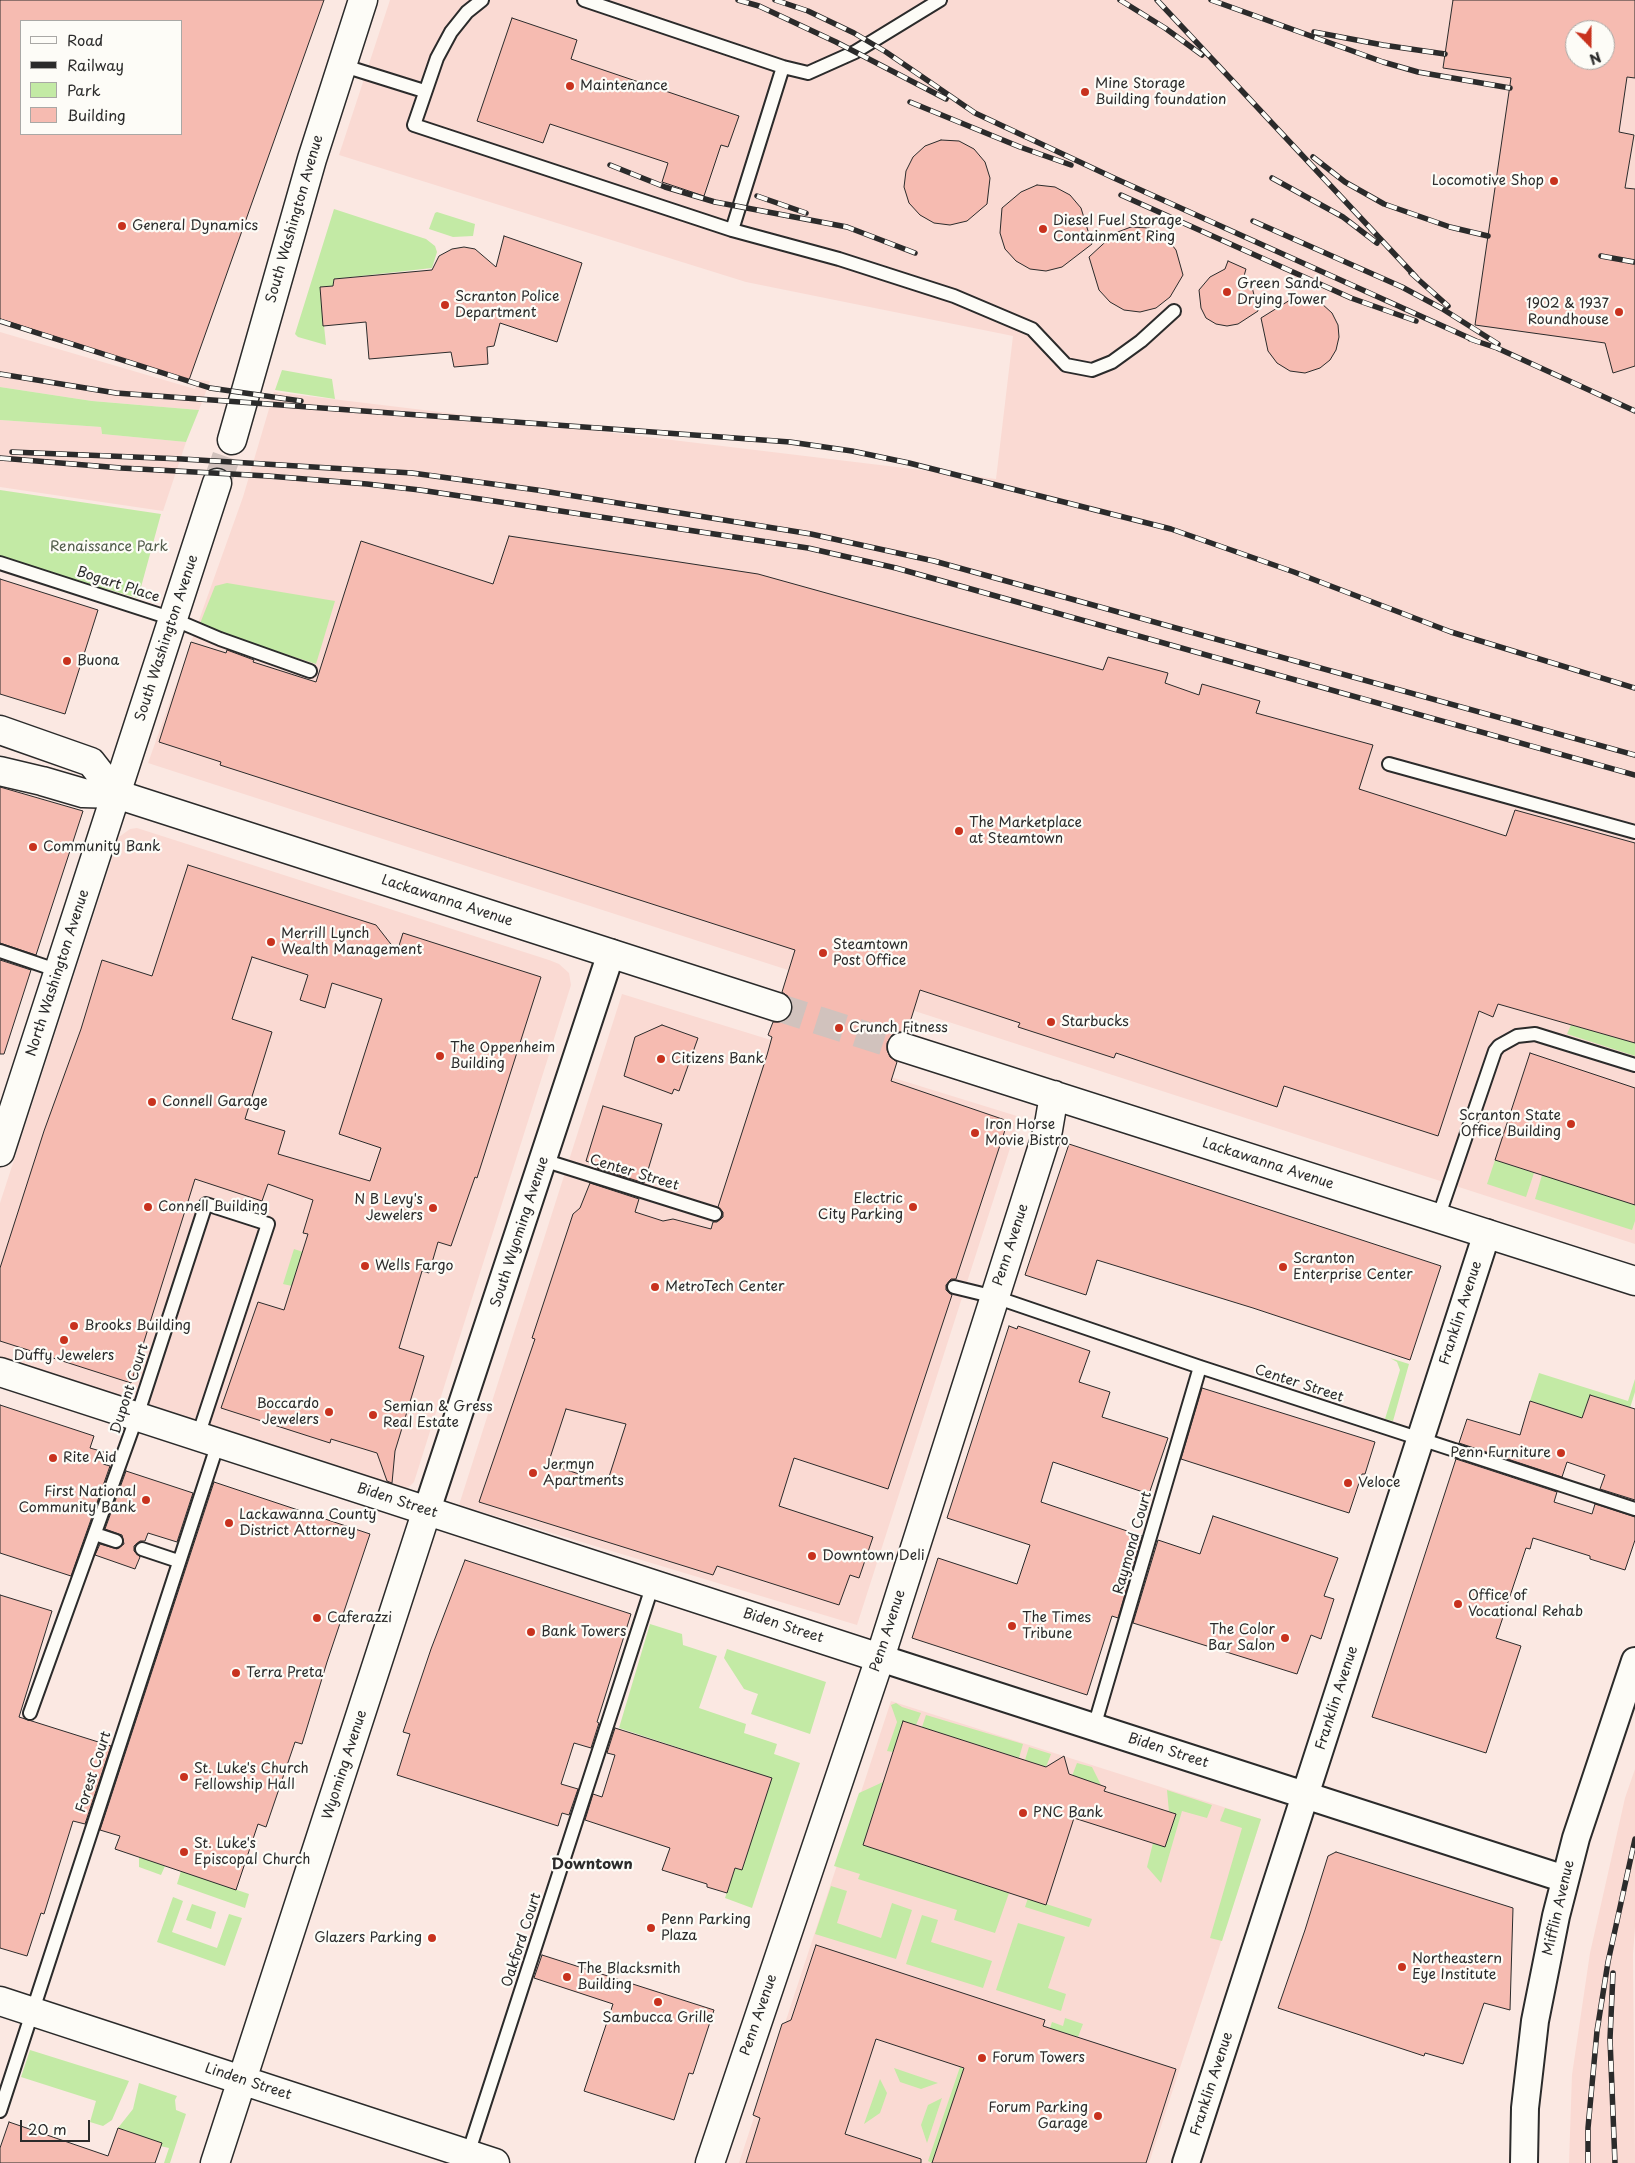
<!DOCTYPE html>
<html>
<head>
<meta charset="utf-8">
<style>
  body { margin:0 }
  #map { position:relative; width:1635px; height:2163px; overflow:hidden; background:#fbe8e2; font-family:"Playpen Sans",sans-serif }
  canvas { display:block }
  .legend { position:absolute; left:20px; top:20px; width:162px; height:115px; box-sizing:border-box; background:#fdfcf7; border:1px solid #a9a8a5; margin:0; padding:6px 9px; list-style:none; font-size:15px; color:#2b2b2b }
  .legend li { display:flex; align-items:center; gap:10px; height:25px }
  .legend b { width:25px; border:1px solid #a9a8a5 }
  .north { position:absolute; left:1565px; top:20px; width:50px; height:50px; box-sizing:border-box; background:#fdfcf7; border:1px solid #a9a8a5; border-radius:50%; rotate:158deg; font-size:14px; font-weight:700; line-height:20px; text-align:center; color:#2b2b2b }
  .north::after { content:''; display:block; margin:auto; width:18px; height:22px; background:#c8321e; clip-path:polygon(50% 0,100% 100%,50% 72%,0 100%) }
  .scale { position:absolute; left:20px; top:2120px; width:70px; height:22px; box-sizing:border-box; border:2px solid #2b2b2b; border-top:0; padding-left:6px; font-size:15px; line-height:18px; white-space:nowrap; color:#2b2b2b; -webkit-text-stroke:4px #fdfcf7; paint-order:stroke }
</style>
</head>
<body>
<div id="map">
<canvas width="1635" height="2163"></canvas>
<ul class="legend">
<li><b style="height:6px;background:#fdfcf7"></b>Road</li>
<li><b style="height:6px;background:#2b2b2b"></b>Railway</li>
<li><b style="height:14px;background:#c3eaa5"></b>Park</li>
<li><b style="height:14px;background:#f6bbb1"></b>Building</li>
</ul>
<div class="north">N</div>
<div class="scale">20 m</div>
</div>
<script>
const context = document.querySelector('canvas').getContext('2d');
context.lineJoin = 'round';
function fill(path, color) {
  context.fillStyle = color;
  context.fill(path, 'evenodd');
}
function toPath(rows) {
  const path = new Path2D();
  for (const r of rows) {
    path.moveTo(r[0], r[1]);
    for (let i = 2; i < r.length; i += 2) path.lineTo(r[i], r[i + 1]);
  }
  return path;
}
function trace(path, color, width, dash) {
  context.strokeStyle = color;
  context.lineWidth = width;
  context.lineCap = dash ? 'butt' : 'round';
  context.setLineDash(dash || []);
  context.stroke(path);
}
function label(font, color, halo, rows, align = 'center') {
  context.font = font + ' "Playpen Sans",sans-serif';
  context.lineWidth = 4.5;
  context.setLineDash([]);
  context.textBaseline = 'middle';
  context.strokeStyle = halo;
  context.fillStyle = color;
  for (const [text, x, y, turn = 0] of rows) {
    context.save();
    context.translate(x, y);
    context.rotate((+turn || 0) * Math.PI / 180);
    context.textAlign = isNaN(turn) ? turn : align;
    if (halo) context.strokeText(text, 0, 0);
    context.fillText(text, 0, 0);
    context.restore();
  }
}
fill(toPath([
  [390,0,1635,0,1635,1244,148,763,243,497,274,392,996,479,1013,336,746,282,339,155],
  [1575,30,1605,30,1605,60,1575,60],
  [0,332,195,389,199,380,210,381,199,410,92,401,0,387],
  [0,420,101,427,102,434,186,442,163,511,0,487],
  [137,828,549,960,559,964,569,973,571,985,414,1482,410,1486,407,1488,389,1483,0,1357,0,1203,119,837,130,829],
  [622,994,1020,1117,857,1625,459,1505],
  [891,1701,1261,1819,1149,2163,739,2163],
  [1635,1769,1635,1927,1633,1954,1635,2163,1569,2163,1572,2075,1590,1953,1625,1798]
]), '#fadad3');
fill(toPath([
  [334,209,426,239,435,246,437,252,432,268,334,279,333,286,320,287,326,345,298,337,295,334],
  [437,212,475,224,473,236,453,237,429,229,435,213],
  [282,370,332,379,335,399,275,390],
  [0,387,92,401,199,410,186,442,102,434,101,427,0,420],
  [0,490,161,514,138,598,0,559],
  [227,583,335,601,316,664,199,626,215,586],
  [1571,1025,1635,1043,1635,1056,1567,1034],
  [1495,1160,1534,1173,1526,1197,1487,1184],
  [1542,1175,1635,1205,1635,1221,1632,1230,1535,1199],
  [294,1249,303,1252,292,1286,283,1284],
  [1390,1358,1409,1364,1393,1421,1385,1419,1400,1370,1397,1362],
  [1539,1373,1628,1401,1635,1379,1635,1392,1630,1408,1590,1395,1582,1418,1530,1401],
  [650,1624,682,1634,683,1645,717,1656,699,1708,746,1724,744,1733,777,1744,774,1754,800,1763,752,1908,725,1898,735,1868,742,1870,771,1778,619,1728],
  [727,1649,826,1682,810,1734,751,1714,758,1694,744,1689,724,1658],
  [896,1703,902,1707,921,1713,916,1725,903,1721,893,1752,887,1751,897,1722,891,1705],
  [926,1715,1023,1744,1019,1758,922,1727],
  [1029,1747,1051,1754,1046,1767,1025,1760],
  [1077,1763,1092,1767,1101,1785,1072,1776],
  [883,1782,863,1845,1009,1893,995,1933,954,1920,957,1910,858,1879,860,1874,834,1866,859,1793],
  [1167,1790,1212,1805,1207,1818,1182,1811,1161,1883,1147,1867,1153,1843,1165,1847,1176,1814,1169,1812],
  [1225,1808,1261,1819,1222,1941,1210,1938,1242,1828,1220,1821],
  [139,1857,165,1866,161,1875,139,1867],
  [181,1871,249,1894,245,1908,177,1884],
  [831,1886,847,1891,837,1923,881,1938,892,1903,912,1910,896,1959,815,1934],
  [173,1897,183,1901,172,1932,217,1948,229,1914,242,1918,225,1966,157,1942],
  [1028,1898,1092,1919,1089,1927,1025,1907],
  [192,1904,216,1912,211,1929,186,1920],
  [922,1915,938,1920,931,1942,992,1961,983,1988,906,1964],
  [1018,1923,1065,1937,1048,1988,1066,1994,1061,2011,996,1990],
  [1065,2018,1083,2024,1078,2037,1062,2032,1006,2163,1052,2022,1063,2026],
  [30,2050,129,2081,112,2120,103,2126,90,2122,96,2101,21,2077],
  [960,2067,964,2069,932,2163,928,2161],
  [894,2068,938,2083,921,2089,900,2082],
  [880,2079,887,2093,880,2113,864,2124],
  [139,2083,177,2096,175,2100,176,2110,186,2114,170,2163,164,2163,169,2148,160,2146,161,2143,118,2128,133,2109],
  [942,2098,927,2143,921,2125,928,2105]
]), '#c3eaa5');
const building = toPath([
  [0,0,324,0,189,380,0,319,0,0],
  [21,21,181,21,181,134,21,134,21,21],
  [1453,0,1635,0,1635,78,1627,77,1619,132,1634,135,1625,188,1635,189,1635,366,1613,373,1605,343,1475,325,1511,78,1443,68,1453,0],
  [1575,30,1605,30,1605,60,1575,60,1575,30],
  [512,18,577,40,571,59,739,116,728,147,721,145,704,196,662,182,668,163,550,124,543,143,477,121,512,18],
  [941,140,959,141,974,149,985,162,990,178,987,204,967,221,950,225,934,223,920,215,909,203,904,187,906,171,913,157,925,146,941,140],
  [1037,185,1055,187,1070,195,1081,208,1092,244,1062,267,1046,271,1030,269,1016,261,1005,249,1000,233,1002,208,1021,192,1037,185],
  [1131,227,1149,228,1165,236,1176,250,1183,275,1170,297,1156,308,1140,312,1124,310,1110,302,1099,290,1089,257,1115,233,1131,227],
  [504,236,582,263,557,342,500,323,494,346,487,347,488,364,454,367,451,352,369,359,366,322,323,326,320,287,333,286,334,279,432,270,439,256,452,249,464,247,475,249,496,267,504,236],
  [1228,261,1246,269,1244,276,1252,287,1258,311,1238,324,1227,326,1216,324,1206,318,1201,308,1199,290,1210,277,1225,269,1228,261],
  [1306,299,1321,303,1332,313,1338,325,1339,337,1336,350,1330,360,1320,368,1305,373,1290,371,1277,363,1268,351,1261,318,1290,300,1306,299],
  [509,536,758,574,1103,670,1108,657,1168,673,1165,683,1199,695,1202,684,1260,701,1256,713,1373,745,1359,789,1506,836,1515,810,1635,843,1635,1043,1498,1004,1493,1017,1479,1011,1438,1136,1284,1086,1277,1107,1116,1053,1114,1058,1018,1027,1020,1023,920,990,907,1032,899,1032,892,1035,887,1043,887,1050,890,1057,897,1062,891,1081,1008,1121,956,1279,951,1279,946,1285,946,1290,952,1295,888,1489,794,1458,779,1506,873,1537,859,1578,850,1575,839,1605,717,1566,713,1575,479,1502,535,1339,532,1338,573,1214,580,1208,590,1183,639,1199,635,1212,663,1221,673,1219,711,1229,713,1222,717,1222,723,1217,723,1212,718,1207,767,1055,772,1037,768,1035,773,1022,780,1022,787,1019,792,1011,792,1003,789,997,782,992,795,950,220,765,221,762,159,742,191,642,226,653,227,650,254,660,253,662,316,682,361,541,493,584,509,536],
  [566,1409,626,1424,607,1483,548,1464,566,1409],
  [0,579,98,610,65,714,0,694,0,579],
  [0,787,83,811,36,955,0,943,0,787],
  [188,865,376,925,397,952,403,933,541,977,477,1178,475,1177,451,1246,438,1242,429,1273,422,1271,399,1348,424,1356,395,1451,392,1483,387,1481,377,1453,331,1439,330,1443,221,1408,258,1302,284,1310,308,1234,303,1233,313,1200,268,1184,262,1201,195,1179,131,1383,0,1341,0,1268,44,1131,81,1029,102,960,152,976,188,865],
  [252,957,308,975,300,1000,325,1008,332,983,382,999,339,1134,381,1148,370,1181,278,1154,285,1131,245,1119,272,1032,232,1019,252,957],
  [0,960,31,970,4,1054,0,1054,0,960],
  [662,1025,698,1038,679,1091,674,1089,672,1094,624,1076,635,1037,662,1025],
  [1530,1053,1635,1088,1635,1205,1495,1160,1530,1053],
  [603,1106,662,1124,644,1183,597,1168,599,1165,586,1161,603,1106],
  [1069,1144,1441,1266,1410,1360,1253,1308,1097,1260,1086,1295,1025,1275,1069,1144],
  [1009,1326,1017,1329,1018,1326,1090,1351,1079,1382,1110,1392,1102,1417,1168,1438,1149,1494,1053,1462,1041,1502,1142,1536,1118,1618,1112,1616,1087,1695,912,1638,938,1558,1017,1584,1030,1545,947,1518,1009,1326],
  [1202,1388,1375,1442,1365,1474,1362,1474,1349,1513,1181,1459,1202,1388],
  [1590,1395,1635,1409,1635,1500,1600,1489,1605,1475,1567,1462,1562,1477,1459,1443,1467,1419,1520,1435,1530,1401,1582,1418,1590,1395],
  [0,1405,94,1436,90,1448,107,1453,103,1464,110,1466,71,1576,0,1553,0,1405],
  [1456,1459,1557,1492,1554,1502,1592,1514,1595,1504,1635,1517,1635,1540,1625,1570,1590,1559,1590,1556,1533,1538,1530,1549,1526,1548,1496,1638,1521,1646,1486,1753,1372,1717,1456,1459],
  [126,1471,193,1493,177,1542,148,1533,145,1541,140,1541,134,1546,134,1551,140,1557,135,1569,95,1555,100,1544,117,1549,124,1544,122,1535,105,1529,126,1471],
  [214,1482,370,1534,327,1662,302,1744,295,1742,266,1827,258,1824,236,1890,115,1849,120,1836,100,1830,214,1482],
  [1213,1516,1338,1558,1324,1596,1334,1599,1321,1639,1311,1635,1297,1674,1133,1623,1158,1540,1200,1554,1213,1516],
  [465,1560,631,1614,597,1722,599,1723,591,1748,574,1743,561,1784,578,1789,569,1815,562,1813,558,1826,397,1775,410,1734,403,1732,431,1649,465,1560],
  [0,1595,52,1611,19,1717,111,1746,85,1824,73,1821,44,1914,41,1913,27,1956,0,1948,0,1595],
  [903,1721,1046,1767,1064,1756,1069,1774,1106,1787,1104,1791,1176,1814,1165,1847,1074,1818,1046,1905,863,1845,903,1721],
  [615,1728,772,1778,742,1870,735,1868,727,1893,707,1887,707,1884,662,1870,670,1848,585,1820,593,1794,602,1797,615,1755,607,1753,615,1728],
  [1336,1852,1513,1908,1510,2010,1484,2003,1463,2064,1425,2053,1424,2056,1278,2008,1305,1930,1328,1856,1336,1852],
  [816,1945,1045,2020,1043,2026,1176,2069,1146,2163,932,2163,964,2068,876,2039,845,2134,921,2159,921,2163,746,2163,760,2118,753,2115,782,2024,791,2020,816,1945],
  [542,1955,714,2010,693,2074,689,2073,674,2120,584,2091,613,2004,534,1978,542,1955],
  [9,2122,108,2156,118,2128,162,2143,155,2163,0,2163,0,2148,9,2122]
]);
fill(building, '#f6bbb1');
trace(building, '#2b2b2b', 1);
trace(toPath([
  [217,483,232,440]
]), '#d1c2bd', 28, [28, 14]);
trace(toPath([
  [777,1007,902,1047]
]), '#d1c2bd', 28, [28, 14]);
const service = toPath([
  [482,0,467,12,451,32,437,58,414,125,732,230,839,259,954,296,1032,329,1066,365,1092,370,1112,362,1141,341,1174,311],
  [584,0,783,67,808,73,855,52,940,0],
  [341,65,424,91],
  [732,230,783,67],
  [0,563,173,619,220,639,310,671],
  [1389,764,1635,832],
  [0,951,59,971],
  [543,1160,715,1214],
  [1438,1218,1495,1051,1499,1046,1517,1036,1535,1034,1635,1065],
  [954,1287,995,1297,1200,1367,1635,1509],
  [95,1534,116,1541],
  [142,1549,178,1561],
  [30,1713,137,1416,206,1204,268,1224,198,1436],
  [1094,1727,1200,1367],
  [0,2111,218,1443],
  [467,2157,653,1584]
]);
const minor = toPath([
  [427,1510,611,953],
  [880,1658,1565,1879],
  [1186,2163,1487,1233],
  [1524,2163,1525,2108,1535,2021,1556,1916,1576,1838,1635,1661]
]);
const tertiary = toPath([
  [232,440,312,159,363,0],
  [116,794,217,483]
]);
const secondary = toPath([
  [0,771,42,781,83,793,116,794,777,1007],
  [902,1047,1635,1281],
  [0,1372,880,1658],
  [0,2001,495,2163],
  [215,2163,427,1510],
  [710,2163,880,1658,1048,1130,1054,1095]
]);
const primary = toPath([
  [0,730,91,762,116,794,0,1152]
]);
trace(service, '#2b2b2b', 16);
trace(minor, '#2b2b2b', 30);
trace(tertiary, '#2b2b2b', 31);
trace(secondary, '#2b2b2b', 31);
trace(primary, '#2b2b2b', 31);
trace(service, '#fdfcf7', 12);
trace(minor, '#fdfcf7', 26);
trace(tertiary, '#fdfcf7', 28);
trace(secondary, '#fdfcf7', 28);
trace(primary, '#fdfcf7', 28);
const rail = toPath([
  [738,0,759,6,836,42,946,99],
  [775,0,808,11,854,33,886,52,975,113,1114,178,1476,341],
  [1120,0,1165,28,1202,55],
  [1157,0,1416,277],
  [1211,0,1383,62,1418,72,1510,88],
  [1314,32,1383,45,1445,54],
  [910,102,1020,147,1071,165],
  [1313,157,1345,182,1384,204,1450,227,1488,236],
  [610,165,665,187,715,202,847,227,915,253],
  [1272,178,1343,217,1377,243],
  [1121,195,1351,298,1416,321],
  [757,196,806,213],
  [1253,221,1402,287,1441,308,1498,344],
  [1601,256,1634,262],
  [1411,273,1448,306],
  [0,321,210,388,301,401],
  [1470,339,1497,348,1635,411],
  [0,374,116,393,790,442,852,451,909,463,1171,529,1294,572,1451,632,1635,688],
  [12,452,182,459,412,473,537,490,811,534,934,561,1635,755],
  [0,458,121,468,268,476,367,484,420,490,808,548,896,568,1635,775],
  [1613,1973,1610,2039,1615,2163],
  [1588,2163,1588,2128,1597,2031,1608,1962,1635,1839]
]);
trace(rail, '#2b2b2b', 5.5);
trace(rail, '#fdfcf7', 4, [11]);
for (const [x, y, r, color] of [
  [570,86,5,"#c8321e"],
  [1085,92,5,"#c8321e"],
  [1554,181,5,"#c8321e"],
  [122,226,5,"#c8321e"],
  [1043,229,5,"#c8321e"],
  [1227,292,5,"#c8321e"],
  [445,305,5,"#c8321e"],
  [1619,312,5,"#c8321e"],
  [67,661,5,"#c8321e"],
  [959,831,5,"#c8321e"],
  [33,847,5,"#c8321e"],
  [271,942,5,"#c8321e"],
  [823,953,5,"#c8321e"],
  [1051,1022,5,"#c8321e"],
  [839,1028,5,"#c8321e"],
  [440,1056,5,"#c8321e"],
  [661,1059,5,"#c8321e"],
  [152,1102,5,"#c8321e"],
  [1571,1124,5,"#c8321e"],
  [975,1133,5,"#c8321e"],
  [148,1207,5,"#c8321e"],
  [913,1207,5,"#c8321e"],
  [433,1208,5,"#c8321e"],
  [365,1266,5,"#c8321e"],
  [1283,1267,5,"#c8321e"],
  [655,1287,5,"#c8321e"],
  [74,1326,5,"#c8321e"],
  [64,1340,5,"#c8321e"],
  [329,1412,5,"#c8321e"],
  [373,1415,5,"#c8321e"],
  [1561,1453,5,"#c8321e"],
  [53,1458,5,"#c8321e"],
  [533,1473,5,"#c8321e"],
  [1348,1483,5,"#c8321e"],
  [146,1500,5,"#c8321e"],
  [229,1523,5,"#c8321e"],
  [812,1556,5,"#c8321e"],
  [1458,1604,5,"#c8321e"],
  [317,1618,5,"#c8321e"],
  [1012,1626,5,"#c8321e"],
  [531,1632,5,"#c8321e"],
  [1285,1638,5,"#c8321e"],
  [236,1673,5,"#c8321e"],
  [184,1777,5,"#c8321e"],
  [1023,1813,5,"#c8321e"],
  [184,1852,5,"#c8321e"],
  [651,1928,5,"#c8321e"],
  [432,1938,5,"#c8321e"],
  [1402,1967,5,"#c8321e"],
  [567,1977,5,"#c8321e"],
  [658,2002,5,"#c8321e"],
  [982,2058,5,"#c8321e"],
  [1098,2116,5,"#c8321e"]
]) {
  const dot = new Path2D();
  dot.arc(x, y, r, 0, 2 * Math.PI);
  context.fillStyle = color;
  context.fill(dot);
  trace(dot, '#fdfcf7', 2);
}
label('14px', '#2b2b2b', '#fdfcf7', [
  ["Mine Storage",1095,84],
  ["Building foundation",1095,100],
  ["Maintenance",580,86],
  ["Locomotive Shop",1544,181,"right"],
  ["Diesel Fuel Storage",1053,221],
  ["Containment Ring",1053,237],
  ["General Dynamics",132,226],
  ["Green Sand",1237,284],
  ["Drying Tower",1237,300],
  ["Scranton Police",455,297],
  ["Department",455,313],
  ["1902 & 1937",1609,304,"right"],
  ["Roundhouse",1609,320,"right"],
  ["Buona",77,661],
  ["The Marketplace",969,823],
  ["at Steamtown",969,839],
  ["Community Bank",43,847],
  ["Merrill Lynch",281,934],
  ["Wealth Management",281,950],
  ["Steamtown",833,945],
  ["Post Office",833,961],
  ["Starbucks",1061,1022],
  ["Crunch Fitness",849,1028],
  ["The Oppenheim",450,1048],
  ["Building",450,1064],
  ["Citizens Bank",671,1059],
  ["Connell Garage",162,1102],
  ["Scranton State",1561,1116,"right"],
  ["Office Building",1561,1132,"right"],
  ["Iron Horse",985,1125],
  ["Movie Bistro",985,1141],
  ["Electric",903,1199,"right"],
  ["City Parking",903,1215,"right"],
  ["N B Levy's",423,1200,"right"],
  ["Jewelers",423,1216,"right"],
  ["Connell Building",158,1207],
  ["Scranton",1293,1259],
  ["Enterprise Center",1293,1275],
  ["Wells Fargo",375,1266],
  ["MetroTech Center",665,1287],
  ["Brooks Building",84,1326],
  ["Duffy Jewelers",64,1356,"center"],
  ["Boccardo",319,1404,"right"],
  ["Jewelers",319,1420,"right"],
  ["Semian & Gress",383,1407],
  ["Real Estate",383,1423],
  ["Penn Furniture",1551,1453,"right"],
  ["Rite Aid",63,1458],
  ["Jermyn",543,1465],
  ["Apartments",543,1481],
  ["Veloce",1358,1483],
  ["First National",136,1492,"right"],
  ["Community Bank",136,1508,"right"],
  ["Lackawanna County",239,1515],
  ["District Attorney",239,1531],
  ["Downtown Deli",822,1556],
  ["Office of",1468,1596],
  ["Vocational Rehab",1468,1612],
  ["Caferazzi",327,1618],
  ["The Times",1022,1618],
  ["Tribune",1022,1634],
  ["The Color",1275,1630,"right"],
  ["Bar Salon",1275,1646,"right"],
  ["Bank Towers",541,1632],
  ["Terra Preta",246,1673],
  ["St. Luke's Church",194,1769],
  ["Fellowship Hall",194,1785],
  ["PNC Bank",1033,1813],
  ["St. Luke's",194,1844],
  ["Episcopal Church",194,1860],
  ["Penn Parking",661,1920],
  ["Plaza",661,1936],
  ["Glazers Parking",422,1938,"right"],
  ["Northeastern",1412,1959],
  ["Eye Institute",1412,1975],
  ["The Blacksmith",577,1969],
  ["Building",577,1985],
  ["Sambucca Grille",658,2018,"center"],
  ["Forum Towers",992,2058],
  ["Forum Parking",1088,2108,"right"],
  ["Garage",1088,2124,"right"]
], 'left');
label('14px', '#2b2b2b', '#fdfcf7', [
  ["South Washington Avenue",295,219,-74],
  ["Bogart Place",118,585,18],
  ["South Washington Avenue",167,638,-72],
  ["Lackawanna Avenue",447,901,18],
  ["North Washington Avenue",58,973,-72],
  ["Lackawanna Avenue",1268,1164,18],
  ["Center Street",634,1173,17],
  ["South Wyoming Avenue",520,1232,-72],
  ["Penn Avenue",1011,1245,-72],
  ["Franklin Avenue",1461,1313,-72],
  ["Center Street",1299,1384,18],
  ["Dupont Court",130,1389,-72],
  ["Biden Street",397,1501,18],
  ["Raymond Court",1133,1543,-74],
  ["Biden Street",783,1626,18],
  ["Penn Avenue",888,1631,-72],
  ["Franklin Avenue",1337,1698,-72],
  ["Biden Street",1168,1751,18],
  ["Wyoming Avenue",345,1765,-72],
  ["Forest Court",94,1772,-72],
  ["Mifflin Avenue",1559,1908,-77],
  ["Oakford Court",522,1940,-72],
  ["Penn Avenue",759,2015,-71],
  ["Linden Street",248,2082,18],
  ["Franklin Avenue",1212,2084,-72]
]);
label('14px', '#515b4a', '#fdfcf7', [
  ["Renaissance Park",109,547]
]);
label('bold 15px', '#2b2b2b', '#fdfcf7', [
  ["Downtown",592,1865]
]);
</script>
</body>
</html>
